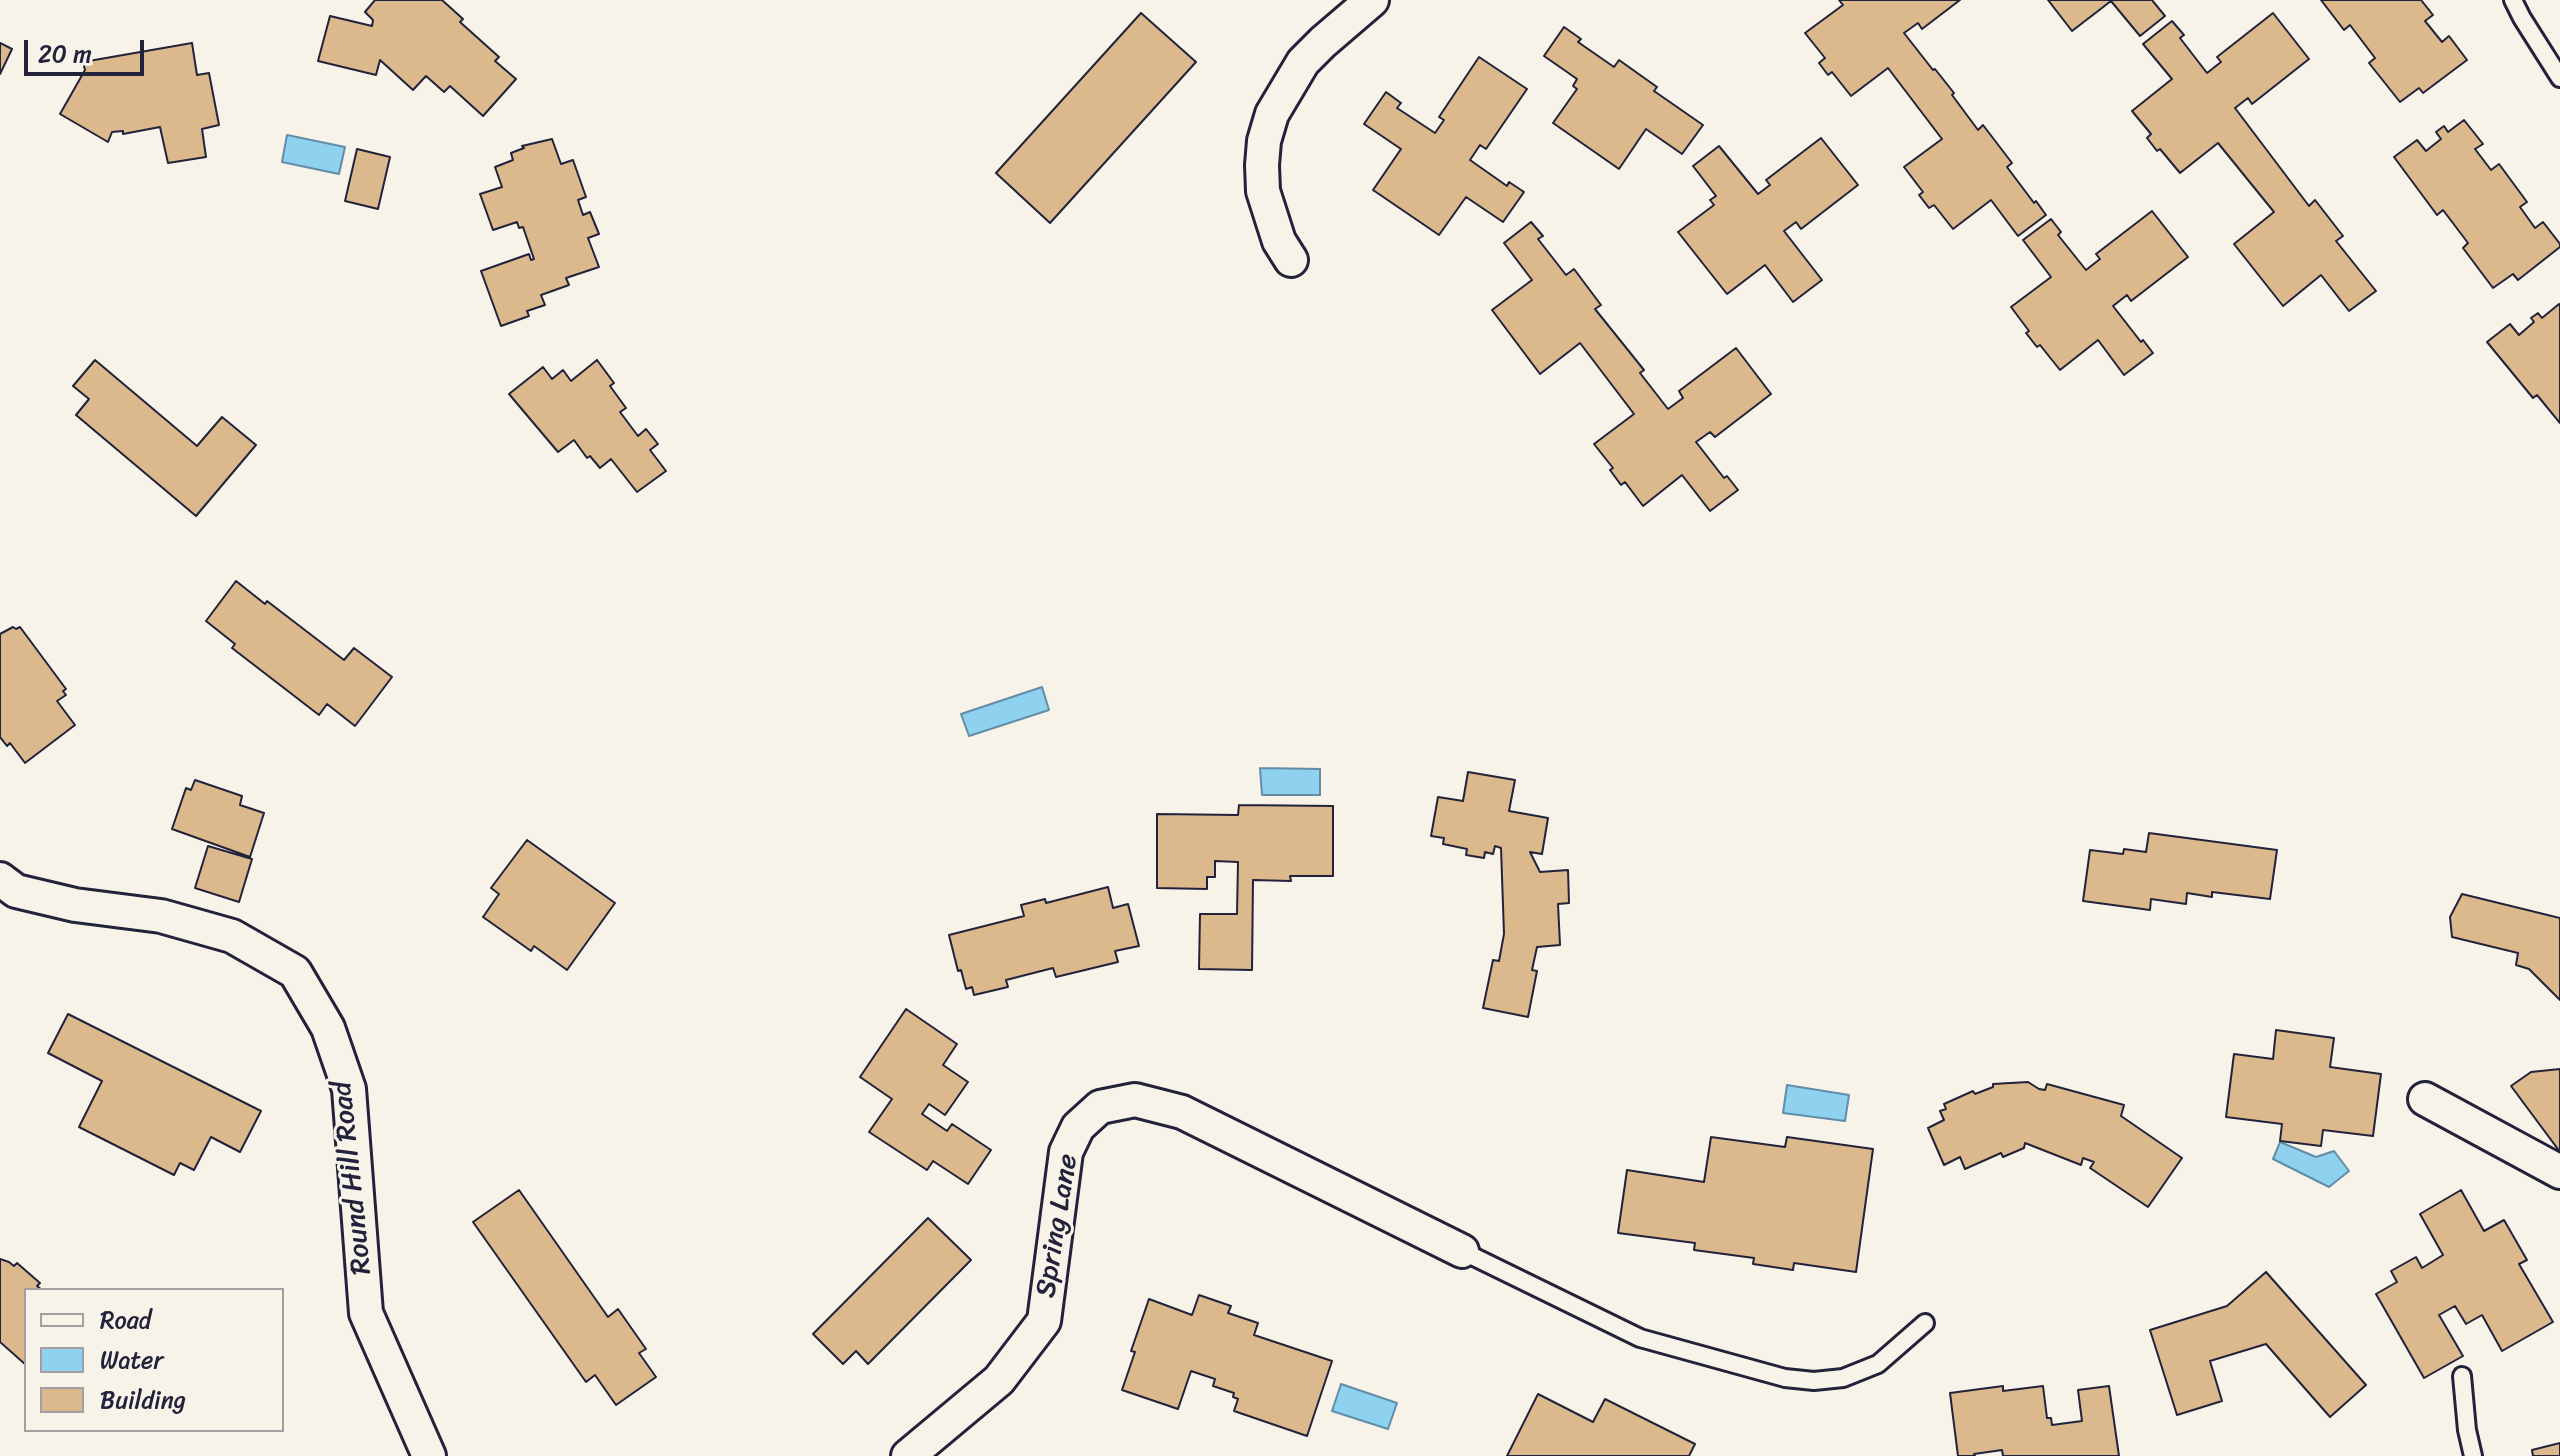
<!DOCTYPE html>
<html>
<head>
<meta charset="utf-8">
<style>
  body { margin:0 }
  #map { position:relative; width:2560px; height:1456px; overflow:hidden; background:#f7f3e8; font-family:Sriracha,sans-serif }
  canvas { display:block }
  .legend { position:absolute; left:24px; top:1288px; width:260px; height:144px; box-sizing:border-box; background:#f7f3e8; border:2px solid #a29fa3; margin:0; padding:10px 14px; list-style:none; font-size:24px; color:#22223b }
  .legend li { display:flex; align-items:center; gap:16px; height:40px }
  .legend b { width:40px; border:2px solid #a29fa3 }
  .scale { position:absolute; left:24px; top:40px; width:120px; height:36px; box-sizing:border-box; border:4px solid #22223b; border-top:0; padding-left:10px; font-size:24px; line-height:28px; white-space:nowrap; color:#22223b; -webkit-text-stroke:6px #f7f3e8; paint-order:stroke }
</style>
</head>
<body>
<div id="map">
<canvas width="2560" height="1456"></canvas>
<ul class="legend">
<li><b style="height:10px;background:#f7f3e8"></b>Road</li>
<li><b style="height:22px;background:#8ed2ef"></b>Water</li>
<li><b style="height:22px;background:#dbb98d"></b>Building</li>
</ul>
<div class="scale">20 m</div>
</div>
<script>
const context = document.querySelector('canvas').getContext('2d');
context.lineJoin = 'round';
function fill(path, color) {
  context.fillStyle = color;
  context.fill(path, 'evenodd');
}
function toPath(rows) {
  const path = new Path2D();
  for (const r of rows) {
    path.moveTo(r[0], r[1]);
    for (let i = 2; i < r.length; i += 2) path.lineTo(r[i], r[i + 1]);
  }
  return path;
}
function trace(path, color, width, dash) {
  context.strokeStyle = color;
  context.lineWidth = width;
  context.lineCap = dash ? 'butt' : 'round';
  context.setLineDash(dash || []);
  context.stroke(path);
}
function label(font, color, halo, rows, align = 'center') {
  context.font = font + ' Sriracha,sans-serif';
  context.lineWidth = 6;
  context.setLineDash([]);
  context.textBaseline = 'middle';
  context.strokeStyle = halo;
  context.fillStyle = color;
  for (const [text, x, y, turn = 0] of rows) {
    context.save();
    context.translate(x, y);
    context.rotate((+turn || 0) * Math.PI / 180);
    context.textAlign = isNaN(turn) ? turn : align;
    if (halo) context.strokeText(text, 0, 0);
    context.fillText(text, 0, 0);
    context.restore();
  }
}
const water = toPath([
  [287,135,345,147,339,174,282,162,287,135],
  [1042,687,1049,710,969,736,961,714,1042,687],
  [1260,768,1320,769,1320,795,1262,795,1260,768],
  [1787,1085,1849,1095,1845,1121,1783,1113,1787,1085],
  [2280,1142,2316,1157,2334,1151,2349,1171,2329,1187,2273,1159,2280,1142],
  [1341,1384,1397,1403,1388,1429,1332,1411,1341,1384]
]);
fill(water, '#8ed2ef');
trace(water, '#638ca7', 2);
const building = toPath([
  [375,0,442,0,463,19,460,22,499,57,495,61,516,79,483,116,450,86,444,92,426,76,413,90,380,60,376,75,318,61,330,16,372,26,373,20,365,12,375,0],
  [1839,0,1960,0,1922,29,1918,23,1904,33,1933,70,1935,69,1954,93,1952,95,1978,130,1983,125,2012,163,2007,167,2034,203,2036,201,2046,215,2018,236,1991,200,1953,229,1934,205,1929,208,1919,195,1923,192,1904,167,1942,139,1888,68,1851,96,1832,72,1828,75,1819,63,1825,58,1805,33,1843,5,1839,0],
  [2048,0,2152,0,2165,16,2140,36,2111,1,2072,31,2048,0],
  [2321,0,2421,0,2433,15,2425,21,2442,42,2449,36,2467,60,2423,93,2419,88,2400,102,2369,63,2375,58,2350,25,2344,30,2321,0],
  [1141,13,1196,62,1050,223,996,173,1141,13],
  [2273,13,2309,59,2252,104,2248,98,2235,108,2309,206,2315,200,2343,236,2336,241,2376,291,2349,311,2321,275,2283,306,2234,244,2274,212,2218,143,2180,173,2160,149,2157,151,2147,138,2151,134,2132,111,2172,79,2143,44,2172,21,2184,35,2180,38,2207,73,2221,62,2217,57,2273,13],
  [1564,27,1581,39,1578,42,1614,67,1619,60,1657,87,1654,91,1703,125,1682,154,1646,129,1619,169,1553,123,1577,89,1573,86,1577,79,1544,56,1564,27],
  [0,43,12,49,0,74,0,43],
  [192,43,197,75,209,73,219,125,202,129,206,157,168,163,160,127,123,134,123,131,112,132,108,142,60,114,85,70,83,62,192,43],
  [1479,57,1527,89,1486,149,1480,145,1470,160,1507,186,1509,182,1524,192,1503,222,1466,197,1439,235,1373,190,1401,149,1364,124,1386,92,1401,103,1397,108,1435,133,1444,120,1439,117,1479,57],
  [2464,120,2483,144,2475,149,2491,170,2499,164,2527,202,2520,207,2535,228,2543,222,2560,244,2560,247,2518,280,2513,274,2493,288,2463,248,2468,243,2443,210,2437,215,2394,157,2417,140,2426,151,2441,139,2436,132,2444,126,2448,132,2464,120],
  [1821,138,1858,185,1801,229,1796,222,1784,231,1822,280,1793,302,1765,265,1727,294,1678,232,1714,205,1710,200,1716,196,1693,166,1719,146,1758,194,1770,185,1766,180,1821,138],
  [552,139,561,164,573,160,586,197,578,200,583,215,590,212,599,234,588,238,599,267,566,278,569,285,541,295,545,305,527,311,529,316,501,326,481,271,529,254,531,260,534,259,523,227,519,228,517,222,493,230,480,194,502,187,495,167,513,160,511,153,524,148,522,146,552,139],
  [357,149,390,157,378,209,345,201,357,149],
  [2152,211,2188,257,2131,301,2127,295,2113,306,2141,342,2143,340,2153,353,2124,375,2098,340,2060,370,2040,345,2037,347,2026,333,2029,331,2011,307,2051,277,2023,240,2051,219,2061,232,2058,235,2086,270,2100,259,2096,254,2152,211],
  [1531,222,1543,236,1538,239,1566,275,1574,269,1601,305,1595,309,1644,370,1640,373,1668,409,1683,398,1679,391,1736,348,1771,394,1715,437,1710,432,1696,442,1724,478,1727,476,1738,490,1710,511,1682,475,1643,506,1625,482,1621,485,1610,470,1613,468,1594,444,1634,414,1580,343,1540,374,1492,310,1532,280,1504,243,1531,222],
  [2559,304,2560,306,2560,423,2537,395,2533,398,2487,342,2510,324,2519,335,2534,322,2531,318,2538,313,2542,318,2559,304],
  [95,360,197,446,222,417,256,445,196,516,76,415,89,399,73,386,95,360],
  [597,360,614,383,610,386,626,408,620,412,638,436,646,429,658,444,650,450,666,471,637,492,611,459,600,468,590,456,587,458,574,440,558,452,509,394,543,367,552,379,563,370,571,381,597,360],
  [236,581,265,604,267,601,344,660,354,648,392,677,355,726,327,704,319,715,232,648,235,644,206,621,236,581],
  [13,627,16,629,20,627,66,689,63,691,66,695,57,701,75,725,25,763,10,743,7,746,0,737,0,634,13,627],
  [1468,772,1515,780,1509,811,1548,818,1542,854,1530,852,1540,872,1568,870,1569,903,1558,904,1560,945,1537,947,1532,970,1537,971,1528,1017,1483,1008,1493,960,1499,961,1504,934,1501,848,1495,846,1493,854,1485,852,1484,858,1466,855,1467,849,1443,844,1444,838,1431,836,1438,797,1463,801,1468,772],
  [195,780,242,796,240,805,264,813,250,857,172,829,186,788,191,790,195,780],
  [1239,805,1333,806,1333,876,1290,876,1291,881,1253,880,1252,970,1199,969,1200,914,1237,914,1238,862,1215,861,1215,877,1207,877,1207,889,1157,888,1157,814,1238,815,1239,805],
  [2149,833,2277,850,2270,899,2212,892,2212,897,2187,893,2186,904,2151,899,2150,910,2083,901,2090,850,2123,854,2124,849,2146,852,2149,833],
  [527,840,615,903,567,970,534,946,531,951,483,917,499,894,491,888,527,840],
  [208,846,252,859,239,902,195,888,208,846],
  [1108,887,1113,908,1128,904,1139,946,1115,951,1118,962,1056,977,1053,968,1006,980,1008,987,974,995,972,987,966,989,961,970,958,971,949,935,1024,916,1021,905,1045,899,1046,903,1108,887],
  [2462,894,2560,918,2560,1000,2529,969,2516,965,2518,953,2452,937,2450,917,2462,894],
  [906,1009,957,1044,943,1065,968,1082,945,1115,929,1104,922,1114,947,1131,952,1124,991,1150,968,1184,933,1161,927,1170,869,1132,892,1099,860,1077,906,1009],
  [68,1014,261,1111,240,1152,211,1137,194,1170,180,1163,174,1175,79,1127,102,1081,48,1053,68,1014],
  [2276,1030,2334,1038,2330,1067,2381,1074,2373,1136,2323,1130,2321,1146,2280,1141,2282,1124,2226,1117,2234,1054,2273,1059,2276,1030],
  [2560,1069,2560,1152,2511,1086,2531,1072,2560,1069],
  [2028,1082,2039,1089,2045,1090,2047,1084,2124,1105,2121,1116,2182,1158,2148,1207,2090,1168,2094,1162,2083,1158,2081,1165,2025,1143,2024,1148,2003,1157,2001,1153,1965,1169,1960,1157,1944,1165,1928,1128,1944,1120,1940,1111,1946,1109,1944,1104,1973,1091,1975,1094,1993,1087,1993,1084,2028,1082],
  [1711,1137,1785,1147,1787,1137,1873,1149,1856,1272,1794,1263,1793,1270,1753,1264,1754,1258,1694,1250,1695,1243,1618,1233,1627,1170,1704,1182,1711,1137],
  [519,1190,608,1317,618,1309,646,1349,639,1353,656,1377,616,1405,595,1375,586,1382,473,1222,519,1190],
  [2461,1190,2484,1231,2504,1220,2527,1260,2519,1264,2553,1322,2502,1351,2482,1315,2466,1324,2455,1306,2439,1315,2463,1356,2424,1378,2376,1294,2397,1282,2391,1271,2416,1257,2422,1268,2443,1255,2420,1214,2461,1190],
  [928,1218,971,1260,868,1364,856,1351,843,1364,813,1334,928,1218],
  [0,1259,9,1262,14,1266,17,1263,40,1283,37,1286,42,1290,26,1290,26,1365,0,1342,0,1259],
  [2266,1272,2366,1385,2330,1417,2266,1344,2210,1361,2222,1401,2177,1415,2150,1330,2227,1306,2266,1272],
  [1199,1295,1231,1306,1228,1313,1258,1323,1254,1335,1332,1361,1307,1436,1234,1411,1238,1399,1233,1397,1234,1393,1213,1386,1215,1379,1191,1371,1178,1409,1122,1390,1135,1352,1131,1351,1149,1299,1192,1315,1199,1295],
  [2003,1386,2003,1391,2043,1386,2047,1418,2051,1418,2052,1425,2082,1421,2078,1390,2109,1386,2119,1456,2003,1456,2002,1450,1974,1454,1975,1456,1958,1456,1950,1393,2003,1386],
  [1538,1394,1593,1422,1605,1399,1695,1444,1689,1456,1507,1456,1538,1394],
  [2560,1443,2560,1456,2533,1456,2532,1450,2560,1443]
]);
fill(building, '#dbb98d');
trace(building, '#22223b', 2);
const lane = toPath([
  [2513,0,2522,18,2560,78],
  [1462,1251,1640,1338,1785,1378,1814,1381,1843,1378,1878,1364,1925,1323],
  [2462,1376,2467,1430,2473,1456]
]);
const street = toPath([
  [1291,260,1279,241,1263,191,1262,165,1264,141,1272,114,1303,62,1323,42,1372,0],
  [0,879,16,891,75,905,161,916,232,936,295,972,328,1028,349,1089,366,1313,429,1456],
  [2425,1099,2560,1172],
  [908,1456,999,1380,1044,1321,1066,1152,1078,1127,1100,1107,1135,1100,1182,1112,1462,1251]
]);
trace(lane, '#22223b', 22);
trace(street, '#22223b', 38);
trace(lane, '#f7f3e8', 16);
trace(street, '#f7f3e8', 32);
label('28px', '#22223b', '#f7f3e8', [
  ["Round Hill Road",353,1178,-96],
  ["Spring Lane",1058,1226,-81]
]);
</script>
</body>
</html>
